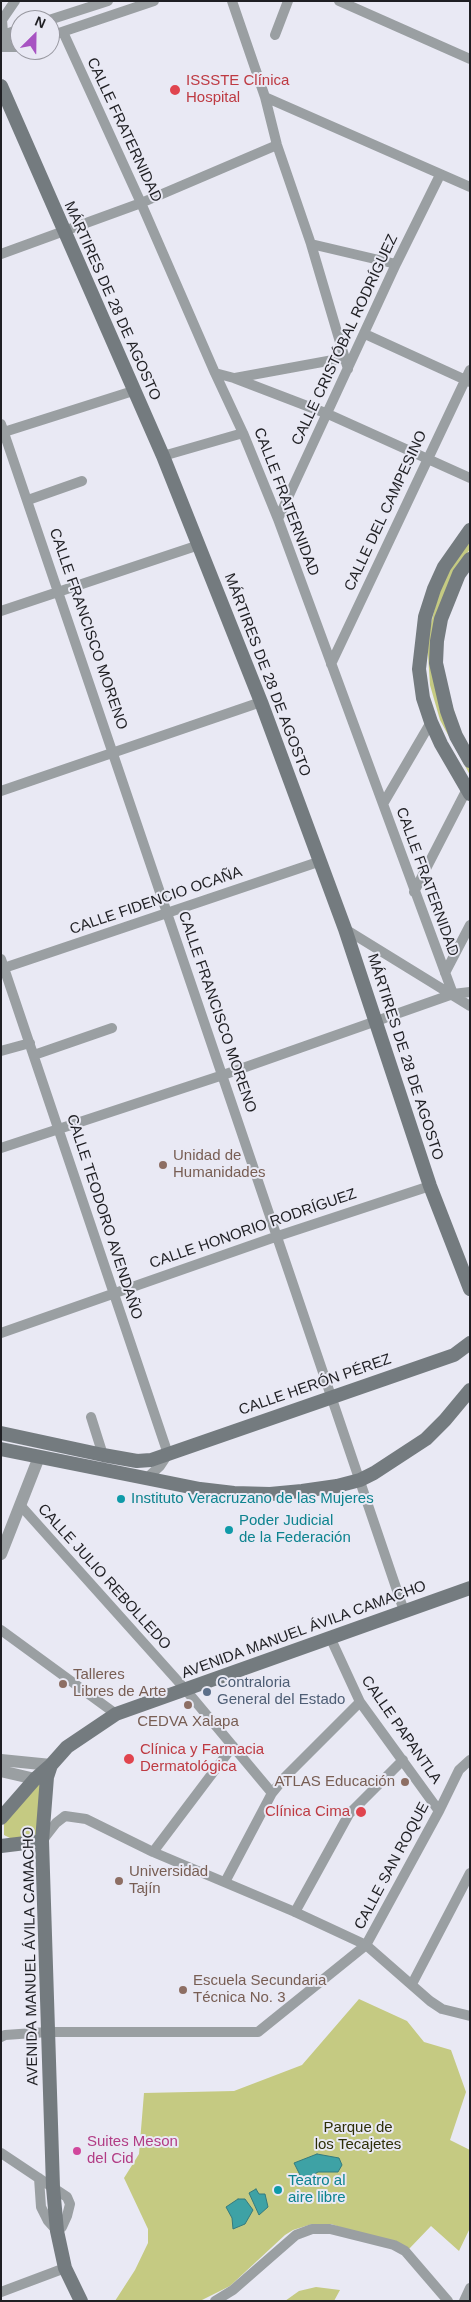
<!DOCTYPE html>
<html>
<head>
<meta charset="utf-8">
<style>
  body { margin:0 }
  #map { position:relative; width:471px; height:2302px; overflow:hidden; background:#e9e9f4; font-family:Helvetica,sans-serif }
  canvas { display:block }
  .frame { position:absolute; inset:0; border:2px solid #1f1f23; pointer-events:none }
  .north { position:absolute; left:10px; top:10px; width:50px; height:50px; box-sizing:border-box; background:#e9e9f4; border:1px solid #9898a0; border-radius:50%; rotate:23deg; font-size:14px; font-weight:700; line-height:20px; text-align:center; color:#1f1f23 }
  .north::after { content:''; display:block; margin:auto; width:18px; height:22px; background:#a753c2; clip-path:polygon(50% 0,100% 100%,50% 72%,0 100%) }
</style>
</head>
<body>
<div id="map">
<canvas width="471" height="2302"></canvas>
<div class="frame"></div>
<div class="north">N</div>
</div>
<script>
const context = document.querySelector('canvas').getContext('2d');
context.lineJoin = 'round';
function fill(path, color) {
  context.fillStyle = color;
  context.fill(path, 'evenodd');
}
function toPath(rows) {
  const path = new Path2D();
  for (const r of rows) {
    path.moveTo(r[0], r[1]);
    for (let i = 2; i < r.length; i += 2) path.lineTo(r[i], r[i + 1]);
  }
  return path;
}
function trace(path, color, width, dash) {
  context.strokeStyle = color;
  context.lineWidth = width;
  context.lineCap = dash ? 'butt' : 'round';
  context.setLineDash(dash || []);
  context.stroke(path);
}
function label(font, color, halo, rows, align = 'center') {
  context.font = font + ' Helvetica,sans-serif';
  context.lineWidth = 4;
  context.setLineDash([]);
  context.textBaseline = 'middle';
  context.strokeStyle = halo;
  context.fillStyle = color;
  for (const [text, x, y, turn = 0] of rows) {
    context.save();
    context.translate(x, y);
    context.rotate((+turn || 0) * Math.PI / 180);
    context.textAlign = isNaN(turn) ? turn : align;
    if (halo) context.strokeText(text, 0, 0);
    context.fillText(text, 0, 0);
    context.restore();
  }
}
fill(toPath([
  [470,538,470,549,464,558,433,640,470,765,470,775,440,720,430,685,427,640,439,591,458,553],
  [39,1782,42,1783,40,1833,25,1839,10,1838,4,1835,4,1823],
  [359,1999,407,2021,424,2042,451,2050,466,2092,450,2140,470,2150,470,2228,459,2251,431,2226,408,2250,331,2224,312,2224,293,2230,285,2235,230,2286,200,2301,115,2301,135,2270,148,2243,148,2229,124,2178,139,2154,144,2093,234,2091,302,2065],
  [316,2287,340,2290,334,2301,285,2301,299,2291]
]), '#c5ca82');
const water = toPath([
  [317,2154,339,2158,342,2165,338,2172,318,2172,303,2181,294,2163,317,2154],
  [256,2189,259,2194,265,2194,268,2207,259,2215,249,2193,256,2189],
  [238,2199,245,2199,253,2210,245,2224,233,2229,232,2218,226,2207,238,2199]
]);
fill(water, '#3ea2a5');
trace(water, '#357b7e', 1);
trace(toPath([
  [232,1,265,97,277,145,311,244,348,369],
  [339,1,470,59],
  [49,20,108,1],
  [63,32,141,203,215,373,243,433,278,519,453,994],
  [275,35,288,1],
  [50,36,154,1],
  [5,43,9,33,20,29],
  [4,46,2,20,15,1],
  [1,47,20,47],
  [265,97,470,187],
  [311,244,396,264],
  [1,254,141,203,277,145],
  [365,334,470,382],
  [215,373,234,378,328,414,470,478],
  [235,378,344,358],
  [1,424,404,1611],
  [1,433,133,391],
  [163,456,243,433],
  [28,500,82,481],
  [278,519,396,264,440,175],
  [1,611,199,545],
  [331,664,470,370],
  [1,791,261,702],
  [383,804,431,722],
  [414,892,467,789],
  [345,929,470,1006],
  [1,959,168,1454,160,1466,147,1478],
  [1,969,321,861],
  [445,973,470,925],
  [1,1051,30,1043],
  [34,1055,112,1028],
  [1,1148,223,1075,453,994,470,992],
  [1,1333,278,1236,430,1186],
  [91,1417,103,1455],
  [21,1506,185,1689,272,1793],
  [1,1630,116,1714],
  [330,1637,360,1702,439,1811],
  [42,1841,56,1823,65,1816,86,1819,153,1852,295,1912,366,1945,430,2001,442,2009,470,2016],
  [153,1852,233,1746],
  [225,1882,272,1793,285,1777,360,1702],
  [295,1912,349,1814,403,1760],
  [412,1984,470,1873],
  [1,2037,5,2035,48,2032,258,2032,366,1945,439,1811,459,1770,470,1760],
  [1,2153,67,2197,70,2204,67,2216,62,2227,57,2231,48,2221,41,2207,39,2178],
  [1,2292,65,2268],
  [215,2301,233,2290,296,2235,312,2229,330,2229,394,2245,405,2251,448,2301],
  [464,2301,470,2288]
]), '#9a9fa2', 10);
trace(toPath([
  [1,1554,39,1457],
  [1,1760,51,1765],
  [1,1771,35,1779]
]), '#9a9fa2', 12);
trace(toPath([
  [1,86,163,456,261,702,345,929,430,1186,470,1289],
  [470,530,444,567,434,589,425,617,419,669,423,698,431,722,441,744,470,794],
  [470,559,459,574,441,619,437,641,436,663,447,711,456,736,470,761],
  [1,1433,103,1455,137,1461,151,1460,454,1355,470,1343],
  [1,1449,200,1489,234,1493,270,1494,302,1491,337,1486,360,1480,374,1473,426,1439,445,1420,470,1390],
  [1,1818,35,1779,51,1765],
  [1,1846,42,1841],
  [81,2301,65,2268,57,2231,53,2187,42,1841,47,1777,51,1765,67,1747,116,1714,470,1588]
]), '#747b7f', 14);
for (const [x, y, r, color] of [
  [175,90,6,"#e0444e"],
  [163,1165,5,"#8d6e63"],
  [121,1499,5,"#0f9aa8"],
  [229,1530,5,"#0f9aa8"],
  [63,1684,5,"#8d6e63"],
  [207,1692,5,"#5c6f8a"],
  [188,1705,5,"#8d6e63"],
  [129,1759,6,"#e0444e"],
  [405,1782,5,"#8d6e63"],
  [361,1812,6,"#e0444e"],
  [119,1881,5,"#8d6e63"],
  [183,1990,5,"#8d6e63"],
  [77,2151,5,"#d1479c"],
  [278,2190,5,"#0f9aa8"]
]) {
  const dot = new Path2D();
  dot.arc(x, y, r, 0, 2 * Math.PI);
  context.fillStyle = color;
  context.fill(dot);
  trace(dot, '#e9e9f4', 2);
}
label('15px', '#be3a42', '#e9e9f4', [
  ["ISSSTE Clínica",186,81],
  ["Hospital",186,98],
  ["Clínica y Farmacia",140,1750],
  ["Dermatológica",140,1767],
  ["Clínica Cima",350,1812,"right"]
], 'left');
label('15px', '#1f1f23', '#e9e9f4', [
  ["CALLE FRATERNIDAD",124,130,65],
  ["MÁRTIRES DE 28 DE AGOSTO",112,301,66],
  ["CALLE CRISTÓBAL RODRÍGUEZ",345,340,-65],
  ["CALLE FRATERNIDAD",286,502,69],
  ["CALLE DEL CAMPESINO",386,511,-65],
  ["CALLE FRANCISCO MORENO",88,629,71],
  ["MÁRTIRES DE 28 DE AGOSTO",267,675,69],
  ["CALLE FRATERNIDAD",427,882,70],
  ["CALLE FIDENCIO OCAÑA",156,901,-19],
  ["CALLE FRANCISCO MORENO",217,1012,71],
  ["MÁRTIRES DE 28 DE AGOSTO",405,1057,72],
  ["CALLE TEODORO AVENDAÑO",104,1217,72],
  ["CALLE HONORIO RODRÍGUEZ",253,1229,-19],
  ["CALLE HERÓN PÉREZ",315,1385,-19],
  ["CALLE JULIO REBOLLEDO",104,1577,48],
  ["AVENIDA MANUEL ÁVILA CAMACHO",304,1630,-20],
  ["CALLE PAPANTLA",401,1730,55],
  ["CALLE SAN ROQUE",392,1866,-62],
  ["AVENIDA MANUEL ÁVILA CAMACHO",31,1956,-91]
]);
label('15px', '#785e54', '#e9e9f4', [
  ["Unidad de",173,1156],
  ["Humanidades",173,1173],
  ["Talleres",73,1675],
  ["Libres de Arte",73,1692],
  ["CEDVA Xalapa",188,1722,"center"],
  ["ATLAS Educación",395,1782,"right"],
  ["Universidad",129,1872],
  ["Tajín",129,1889],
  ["Escuela Secundaria",193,1981],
  ["Técnica No. 3",193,1998]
], 'left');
label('15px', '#0d838f', '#e9e9f4', [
  ["Instituto Veracruzano de las Mujeres",131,1499],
  ["Poder Judicial",239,1521],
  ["de la Federación",239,1538],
  ["Teatro al",288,2181],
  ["aire libre",288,2198]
], 'left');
label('15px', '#4e5e75', '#e9e9f4', [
  ["Contraloria",217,1683],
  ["General del Estado",217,1700]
], 'left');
label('15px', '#2e2f08', '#e9e9f4', [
  ["Parque de",358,2128],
  ["los Tecajetes",358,2145]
]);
label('15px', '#b23c85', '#e9e9f4', [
  ["Suites Meson",87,2142],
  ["del Cid",87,2159]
], 'left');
</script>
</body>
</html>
